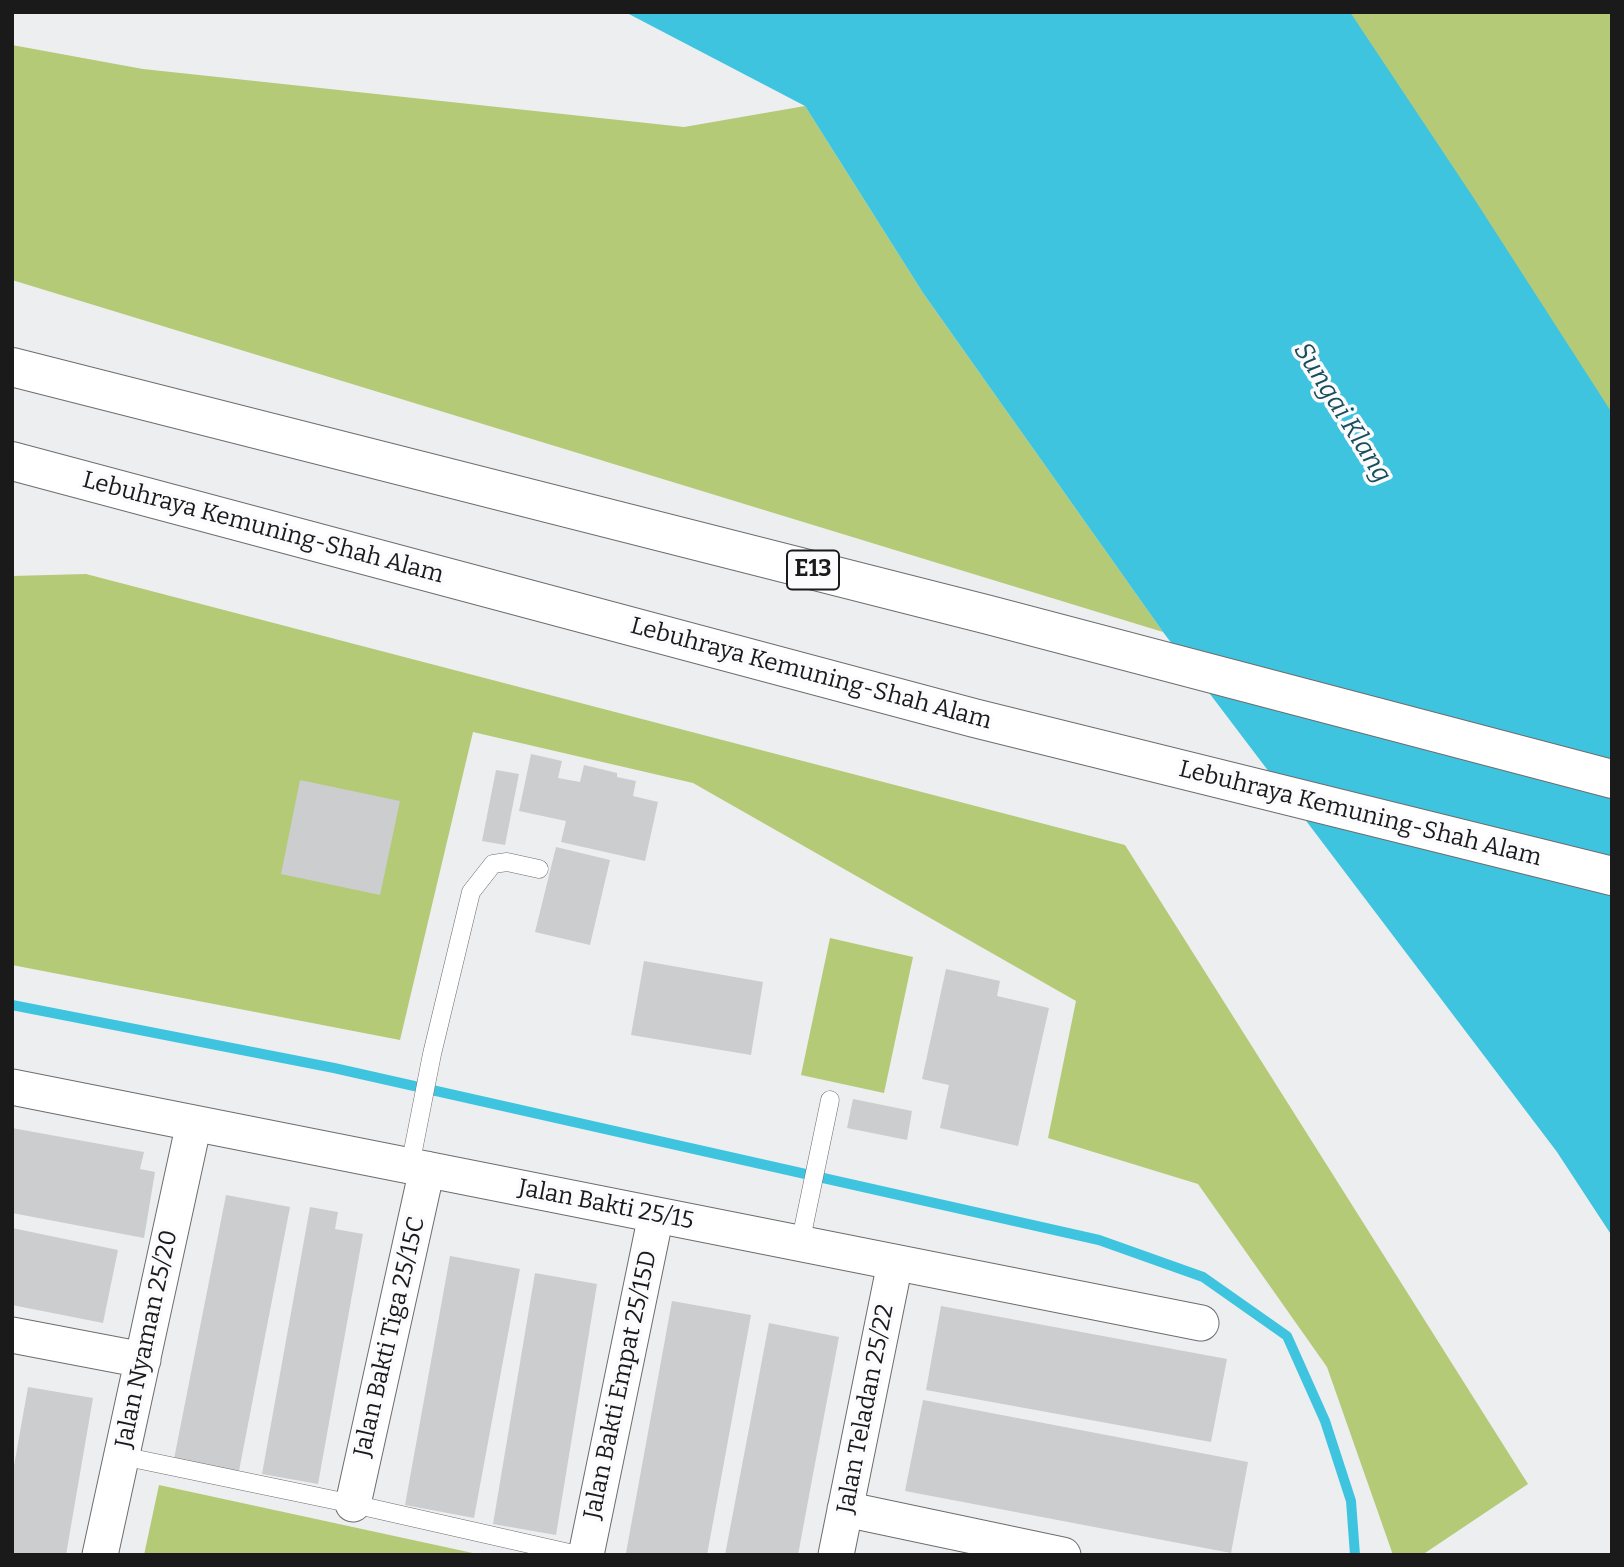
<!DOCTYPE html>
<html>
<head>
<meta charset="utf-8">
<style>
  body { margin:0 }
  #map { position:relative; width:1624px; height:1567px; overflow:hidden; background:#edeef0; font-family:Bitter,serif }
  canvas { display:block }
  .frame { position:absolute; inset:0; border:14px solid #1a1a1b; pointer-events:none }
</style>
</head>
<body>
<div id="map">
<canvas width="1624" height="1567"></canvas>
<div class="frame"></div>
</div>
<script>
const context = document.querySelector('canvas').getContext('2d');
context.lineJoin = 'round';
function fill(path, color) {
  context.fillStyle = color;
  context.fill(path, 'evenodd');
}
function toPath(rows) {
  const path = new Path2D();
  for (const r of rows) {
    path.moveTo(r[0], r[1]);
    for (let i = 2; i < r.length; i += 2) path.lineTo(r[i], r[i + 1]);
  }
  return path;
}
function trace(path, color, width, dash) {
  context.strokeStyle = color;
  context.lineWidth = width;
  context.lineCap = dash ? 'butt' : 'round';
  context.setLineDash(dash || []);
  context.stroke(path);
}
function label(font, color, halo, rows, align = 'center') {
  context.font = font + ' Bitter,serif';
  context.lineWidth = 7;
  context.setLineDash([]);
  context.textBaseline = 'middle';
  context.strokeStyle = halo;
  context.fillStyle = color;
  for (const [text, x, y, turn = 0] of rows) {
    context.save();
    context.translate(x, y);
    context.rotate((+turn || 0) * Math.PI / 180);
    context.textAlign = isNaN(turn) ? turn : align;
    if (halo) context.strokeText(text, 0, 0);
    context.fillText(text, 0, 0);
    context.restore();
  }
}
fill(toPath([
  [1349,12,1612,12,1612,418],
  [12,45,143,69,684,127,805,106,923,293,1163,632,12,280],
  [86,574,1125,845,1528,1484,1422,1555,1393,1555,1327,1367,1198,1184,1048,1138,1076,1001,693,783,473,732,400,1040,12,965,12,576],
  [830,938,913,957,884,1093,801,1075],
  [159,1485,482,1555,144,1555]
]), '#b4ca76');
fill(toPath([
  [625,12,1350,12,1473,197,1612,413,1612,1236,1557,1152,1163,632,923,293,805,106]
]), '#3fc4e0');
trace(toPath([
  [12,1005,334,1068,1099,1240,1203,1277,1287,1336,1325,1421,1351,1501,1355,1555]
]), '#3fc4e0', 10);
fill(toPath([
  [531,754,562,761,558,778,580,782,584,765,617,773,617,777,636,781,633,796,658,802,645,861,561,842,566,821,519,811],
  [496,770,519,774,505,845,482,841],
  [300,780,400,801,380,895,281,874],
  [556,847,610,860,590,945,535,932],
  [644,961,763,982,751,1055,631,1035],
  [946,969,1000,981,997,996,1049,1008,1018,1146,940,1128,949,1085,922,1079],
  [853,1099,912,1111,907,1140,847,1128],
  [12,1128,144,1152,140,1169,155,1172,144,1238,12,1213],
  [226,1195,290,1207,239,1471,174,1459],
  [310,1207,338,1212,335,1229,363,1234,318,1484,262,1474],
  [12,1228,118,1250,103,1323,12,1305],
  [450,1256,520,1269,474,1518,405,1505],
  [535,1273,597,1284,556,1535,493,1524],
  [672,1301,751,1315,707,1555,636,1555,626,1553],
  [941,1306,1227,1359,1211,1442,926,1390],
  [769,1323,839,1337,814,1469,798,1555,725,1555],
  [28,1387,93,1398,66,1555,12,1555,12,1477],
  [923,1400,1248,1462,1231,1553,905,1491]
]), '#cccdcf');
const lane = toPath([
  [410,1166,432,1054,471,892,493,864,507,862,539,869],
  [800,1244,830,1100],
  [122,1456,353,1504,578,1555]
]);
const street = toPath([
  [12,1087,1201,1323],
  [12,1335,143,1360],
  [353,1504,427,1169],
  [845,1509,1063,1555],
  [100,1555,194,1123],
  [586,1555,656,1215],
  [836,1555,895,1263]
]);
const highway = toPath([
  [12,367,989,615,1612,779],
  [12,461,974,718,1612,876]
]);
trace(lane, '#6c6d6f', 19);
trace(street, '#6c6d6f', 37);
trace(highway, '#6c6d6f', 40);
trace(lane, '#fff', 18);
trace(street, '#fff', 35);
trace(highway, '#fff', 38);
for (const [x, y, w] of [
  [813,570,52]
]) {
  const box = new Path2D();
  box.roundRect(x - w / 2, y - 19.5, w, 39, 5);
  context.fillStyle = '#fbfbfe';
  context.fill(box);
  trace(box, '#1a1a1b', 2);
}
label('bold 23px', '#1a1a1b', null, [
  ["E13",813,570]
]);
label('24px', '#1a1a1b', '#fbfbfe', [
  ["Lebuhraya Kemuning-Shah Alam",263,528,15],
  ["Lebuhraya Kemuning-Shah Alam",811,674,15],
  ["Lebuhraya Kemuning-Shah Alam",1360,814,14],
  ["Jalan Bakti 25/15",606,1205,11],
  ["Jalan Bakti Tiga 25/15C",390,1337,-77],
  ["Jalan Nyaman 25/20",147,1339,-78],
  ["Jalan Bakti Empat 25/15D",621,1385,-78],
  ["Jalan Teladan 25/22",866,1409,-79]
]);
label('italic 26px', '#174e5a', '#fbfbfe', [
  ["Sungai Klang",1342,413,58]
]);
</script>
</body>
</html>
